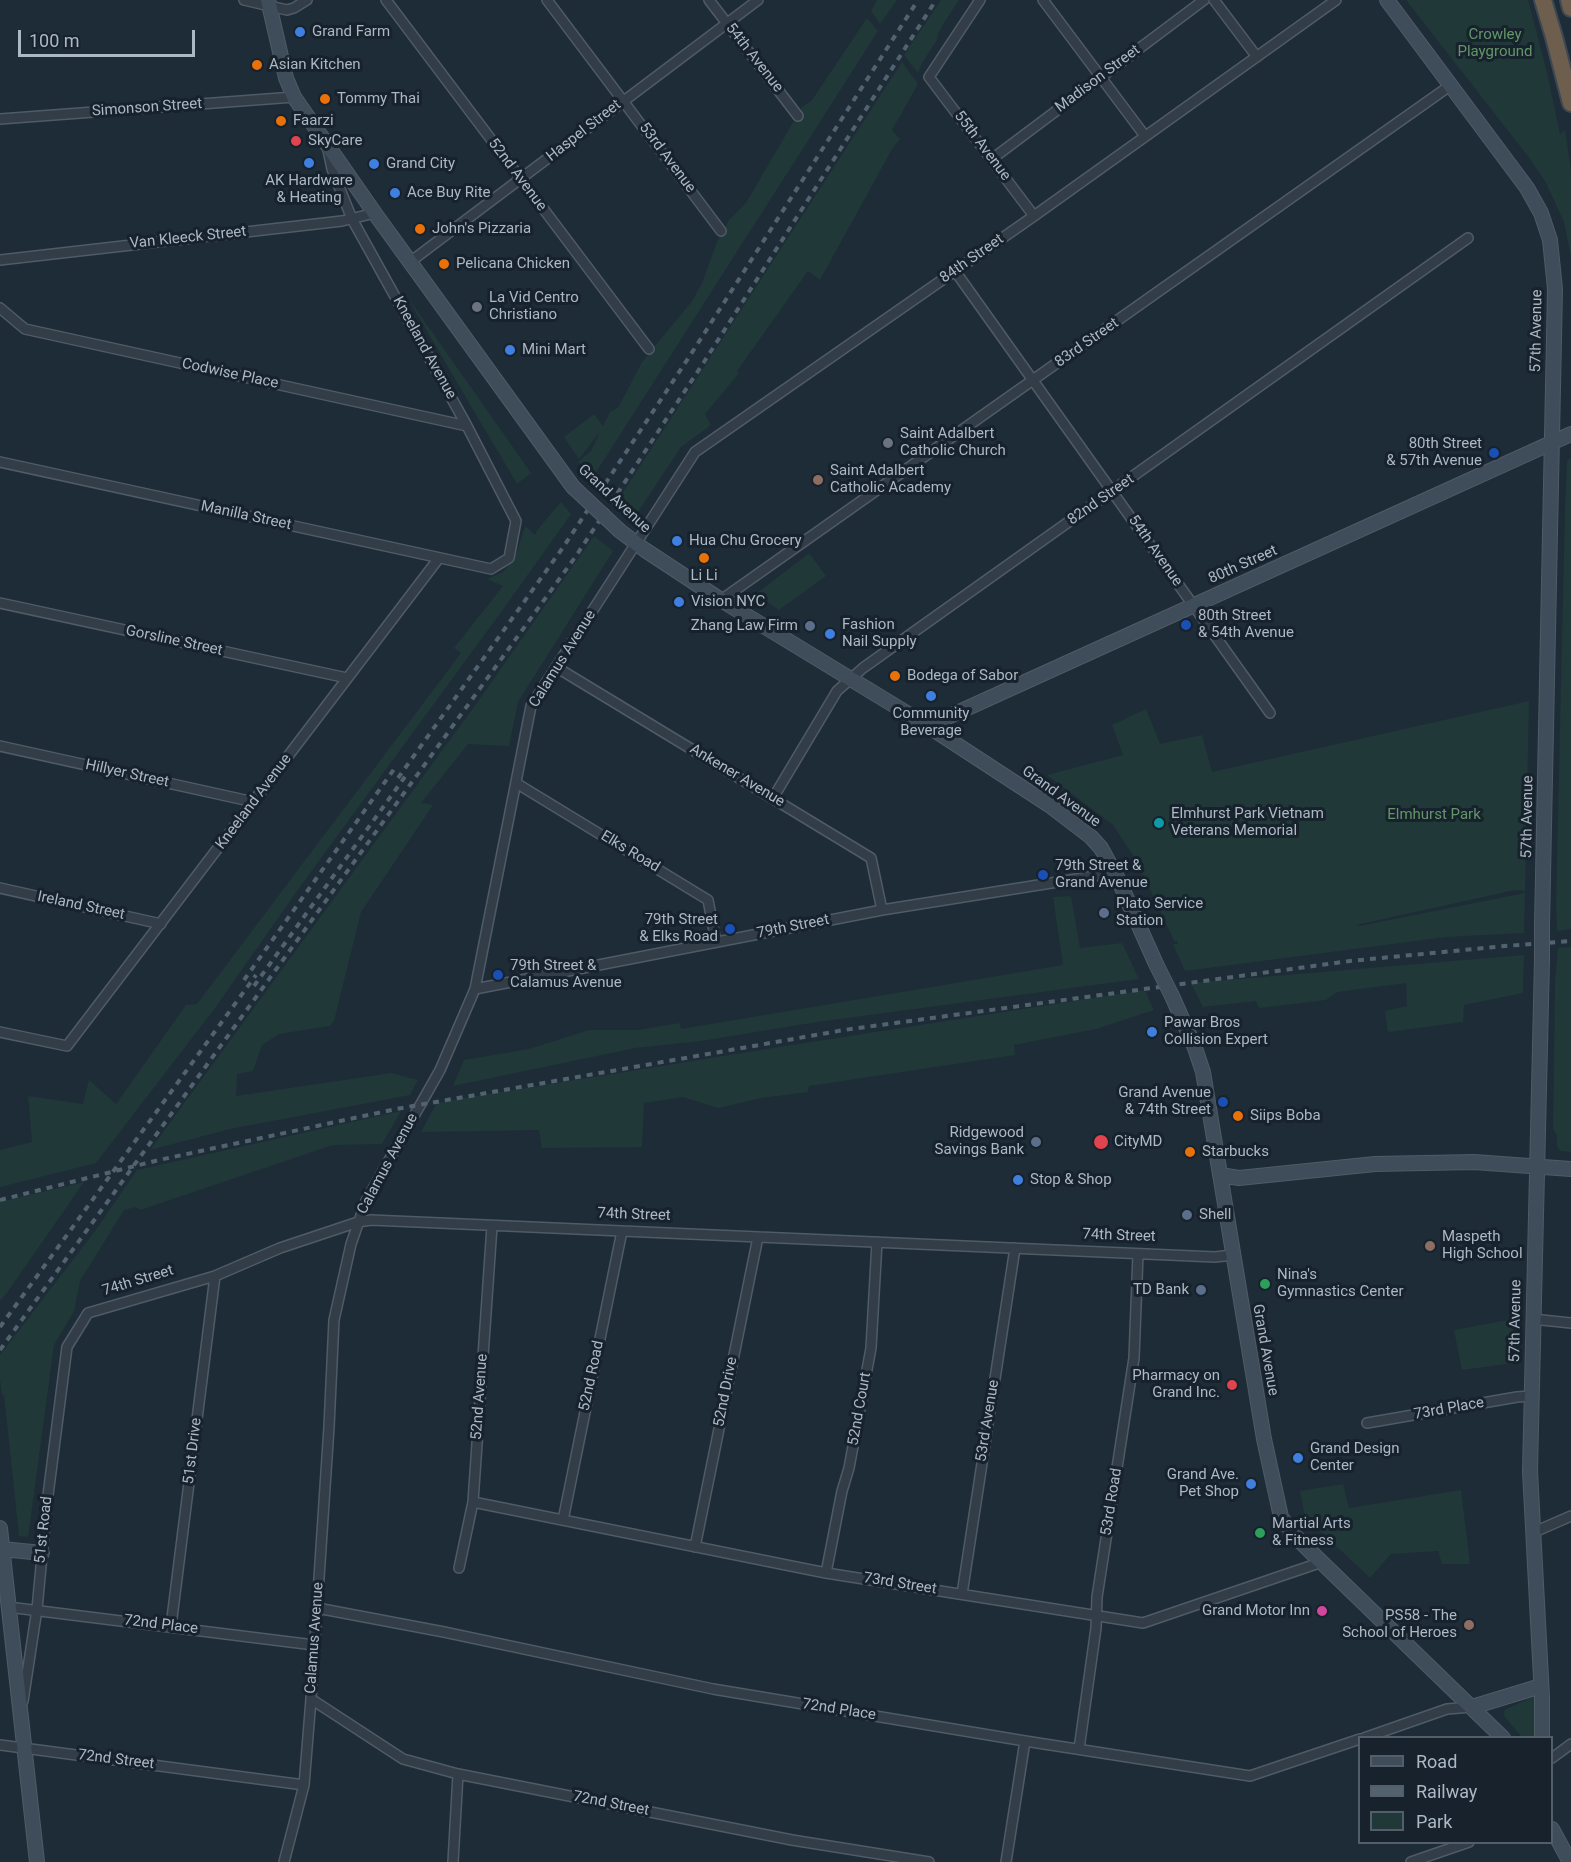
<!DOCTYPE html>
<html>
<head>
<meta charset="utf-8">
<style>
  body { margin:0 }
  #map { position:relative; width:1571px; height:1862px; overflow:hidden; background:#1e2c37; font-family:Roboto,sans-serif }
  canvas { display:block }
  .legend { position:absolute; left:1358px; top:1736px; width:195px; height:108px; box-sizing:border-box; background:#17222c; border:2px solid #525e69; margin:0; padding:8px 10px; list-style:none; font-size:18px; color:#abb8c5 }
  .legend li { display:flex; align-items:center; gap:12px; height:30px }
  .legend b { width:30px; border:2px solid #525e69 }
  .scale { position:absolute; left:18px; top:30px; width:177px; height:27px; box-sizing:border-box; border:3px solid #abb8c5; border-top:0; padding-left:8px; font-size:18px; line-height:21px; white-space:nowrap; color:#abb8c5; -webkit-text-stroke:4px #17222c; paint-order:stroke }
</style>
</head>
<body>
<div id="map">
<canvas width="1571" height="1862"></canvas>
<ul class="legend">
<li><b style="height:8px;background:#3f4d5b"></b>Road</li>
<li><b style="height:8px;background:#53626f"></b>Railway</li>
<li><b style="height:16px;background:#203838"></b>Park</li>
</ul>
<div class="scale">100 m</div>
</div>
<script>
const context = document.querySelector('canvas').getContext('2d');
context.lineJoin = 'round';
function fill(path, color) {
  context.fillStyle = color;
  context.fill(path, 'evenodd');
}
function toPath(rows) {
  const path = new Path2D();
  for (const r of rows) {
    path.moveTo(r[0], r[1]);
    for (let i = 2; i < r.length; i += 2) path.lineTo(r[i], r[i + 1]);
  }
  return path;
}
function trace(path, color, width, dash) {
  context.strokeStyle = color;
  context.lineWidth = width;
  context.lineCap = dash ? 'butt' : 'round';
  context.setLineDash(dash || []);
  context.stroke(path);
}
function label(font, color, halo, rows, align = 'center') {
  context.font = font + ' Roboto,sans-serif';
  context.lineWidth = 6;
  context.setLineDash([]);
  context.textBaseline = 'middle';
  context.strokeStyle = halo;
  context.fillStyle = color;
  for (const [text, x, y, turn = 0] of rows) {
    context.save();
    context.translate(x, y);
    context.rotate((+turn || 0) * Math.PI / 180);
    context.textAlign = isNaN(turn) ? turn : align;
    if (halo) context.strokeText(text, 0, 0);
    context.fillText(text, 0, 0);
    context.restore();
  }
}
fill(toPath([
  [877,0,897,0,880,24,871,11],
  [941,0,959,0,943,24,938,34,937,40,922,63,918,73,904,55],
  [1406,0,1528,0,1547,72,1560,134,1565,130,1571,171,1571,257,1564,222,1545,181,1530,159],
  [867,18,878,31,593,477,578,462,591,451,600,432,579,459,564,437,594,414,603,426,610,412,618,408,642,362,692,301,702,283,717,242,729,220,746,203,802,107,812,100],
  [902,62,918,84,892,130,900,139,892,149,820,280,808,271,737,371,739,373,705,414,711,425,681,447,634,518,623,507,624,505,618,500],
  [404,292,531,473,517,484,478,418],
  [1571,458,1571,929,1557,931,1556,906,1565,507,1567,461],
  [561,502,571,514,507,604,302,884,215,1008,96,1163,0,1187,0,1150,32,1142,28,1096,83,1104,89,1080,116,1104,186,1005,197,1004,461,653,454,648,503,586,487,579,503,572,515,558,525,526,535,535,538,529],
  [594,536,613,551,518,702,509,746,468,744,421,803,433,805,361,912,334,1021,330,1026,279,1034,262,1045,253,1071,237,1074,236,1096,391,1073,418,1080,410,1095,230,1129,150,1150,479,700],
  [809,553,826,576,779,610,756,594],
  [1529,701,1525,891,1515,890,1356,925,1359,926,1525,893,1524,933,1446,937,1185,971,1173,944,1178,944,1177,941,1174,941,1137,861,1113,825,1047,775,1123,755,1112,725,1146,709,1160,744,1202,735,1212,772],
  [1071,896,1080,948,1122,943,1139,979,817,1022,701,1041,635,1048,453,1086,464,1060,529,1049,589,1030,638,1030,679,1023,681,1029,1063,965,1053,897],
  [1571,947,1571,1152,1560,1151,1557,1146,1557,1135,1553,1129,1555,980,1558,948],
  [1524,955,1523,993,1464,1005,1463,1022,1388,1032,1385,1011,1407,1006,1406,983,1337,992,1326,1000,1259,1008,1256,1001,1203,1007,1191,983],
  [1145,990,1154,1010,1096,1029,1014,1045,1015,1055,809,1086,808,1092,761,1098,718,1108,683,1097,644,1103,642,1147,542,1148,539,1130,421,1132,436,1104,446,1101,766,1049],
  [401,1111,382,1144,333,1145,140,1210,136,1207,124,1210,80,1281,74,1311,54,1345,28,1537,19,1536,4,1395,2,1395,0,1380,0,1355,95,1231,137,1170],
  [84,1182,6,1294,0,1301,0,1202],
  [1513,1319,1514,1363,1462,1370,1454,1330],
  [1343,1484,1349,1508,1461,1490,1470,1564,1442,1564,1438,1551,1391,1554,1370,1578,1305,1517,1300,1491],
  [1533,1697,1536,1698,1538,1737,1522,1737,1505,1717,1503,1712,1506,1709]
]), '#203838');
const street = toPath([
  [244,0,287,10,294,8,307,0],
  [386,0,649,349],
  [547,0,721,231],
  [709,0,798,116],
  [980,0,929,77,1034,216],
  [1043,0,1145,136],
  [1214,0,1257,57],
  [0,119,294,97],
  [992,159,1204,0],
  [0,260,342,221,375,213],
  [410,262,758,0],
  [955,271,1270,713],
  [0,308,25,329,467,426],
  [0,462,491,569,509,558,516,521,467,426,352,219,332,169,328,150],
  [721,600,1451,85],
  [0,603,347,678],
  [556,667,871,858,882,910],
  [0,746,254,802],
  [516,783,708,900,716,942],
  [773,798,837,691,863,668,1468,238],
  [0,888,161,924],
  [475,989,882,910,1095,876,1112,870],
  [0,1032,67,1046,439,558],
  [1532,1319,1571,1323],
  [1367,1423,1517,1397,1531,1396],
  [473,1502,826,1573,1143,1623,1322,1562],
  [563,1520,622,1231],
  [1532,1533,1571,1516],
  [695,1547,758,1237],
  [459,1568,473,1502,492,1226],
  [826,1573,842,1491,849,1468,871,1348,877,1242],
  [962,1594,1015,1248],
  [8,1607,314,1645],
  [317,1608,444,1632,713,1689,1025,1741,1250,1776,1360,1739],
  [171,1626,215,1276],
  [311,1699,403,1759,458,1774,792,1840,929,1862],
  [23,1701,37,1609,47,1503,67,1347,88,1313,215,1276,280,1248,358,1222,371,1220,1215,1257,1233,1255],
  [1364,1738,1447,1709,1472,1707],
  [0,1745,304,1785],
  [1079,1749,1096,1628,1097,1597,1134,1358,1138,1254],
  [1552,1758,1571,1744],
  [284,1862,304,1785,311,1699,329,1427,334,1320,351,1244,366,1201,440,1070,475,989,531,706,695,452,1034,216,1336,0],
  [453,1862,458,1774],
  [1006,1862,1025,1741],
  [1411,1862,1469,1842]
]);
const secondary = toPath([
  [268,0,286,78,294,97,376,215,573,487],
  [1387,0,1527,188,1541,213,1550,240,1555,289,1542,924],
  [620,531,645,550,721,600,928,726,1049,805,1091,837,1101,848,1118,879,1156,964],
  [928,726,1571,434],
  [1542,960,1530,1471,1542,1697,1542,1738],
  [1172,996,1195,1048,1203,1072,1264,1439,1281,1517,1297,1538,1311,1552,1503,1738],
  [1220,1175,1239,1178,1375,1164,1474,1162,1571,1169],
  [0,1528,37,1862],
  [2,1549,42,1553],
  [1472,1707,1541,1686],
  [1552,1829,1570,1862]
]);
const highway = toPath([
  [1543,0,1554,37,1571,103],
  [1569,0,1571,8]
]);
trace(street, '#4f5b66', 12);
trace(secondary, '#4f5b66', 16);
trace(highway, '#3c4852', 20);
trace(street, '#323d48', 9);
trace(secondary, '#3f4d5b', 14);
trace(highway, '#6e5e4e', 16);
trace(toPath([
  [398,778,564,546,691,354,918,0],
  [244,980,397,765],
  [254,986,407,774],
  [0,1200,159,1160,396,1109,844,1030,1350,961,1505,946,1571,941],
  [0,1327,256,975],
  [0,1350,576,556,704,362,936,0]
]), '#53626f', 4, [6, 6]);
const secondaryBridge = toPath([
  [573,487,620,531],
  [1542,960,1542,924],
  [1156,964,1172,996]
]);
trace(secondaryBridge, '#4f5b66', 16, []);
trace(secondaryBridge, '#3f4d5b', 14);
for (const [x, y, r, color] of [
  [300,32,6,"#3f7fe0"],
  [257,65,6,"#e8710a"],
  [325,99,6,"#e8710a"],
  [281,121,6,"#e8710a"],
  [296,141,6,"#e0444e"],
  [309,163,6,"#3f7fe0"],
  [374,164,6,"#3f7fe0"],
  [395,193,6,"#3f7fe0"],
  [420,229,6,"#e8710a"],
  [444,264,6,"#e8710a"],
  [477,307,6,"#6b7280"],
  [510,350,6,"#3f7fe0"],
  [888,443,6,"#6b7280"],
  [1494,453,6,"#1a4fb4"],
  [818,480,6,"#8d6e63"],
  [677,541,6,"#3f7fe0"],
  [704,558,6,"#e8710a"],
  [679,602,6,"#3f7fe0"],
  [1186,625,6,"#1a4fb4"],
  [810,626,6,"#5c6f8a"],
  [830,634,6,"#3f7fe0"],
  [895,676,6,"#e8710a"],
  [931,696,6,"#3f7fe0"],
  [1159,823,6,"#0f9aa8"],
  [1043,875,6,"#1a4fb4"],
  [1104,913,6,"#5c6f8a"],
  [730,929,6,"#1a4fb4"],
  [498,975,6,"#1a4fb4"],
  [1152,1032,6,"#3f7fe0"],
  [1223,1102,6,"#1a4fb4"],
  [1238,1116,6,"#e8710a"],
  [1036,1142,6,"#5c6f8a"],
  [1101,1142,8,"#e0444e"],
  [1190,1152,6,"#e8710a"],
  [1018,1180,6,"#3f7fe0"],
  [1187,1215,6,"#5c6f8a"],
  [1430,1246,6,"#8d6e63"],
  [1265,1284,6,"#2e9e5b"],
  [1201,1290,6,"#5c6f8a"],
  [1232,1385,6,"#e0444e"],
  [1298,1458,6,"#3f7fe0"],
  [1251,1484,6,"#3f7fe0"],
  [1260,1533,6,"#2e9e5b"],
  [1322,1611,6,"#d1479c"],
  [1469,1625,6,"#8d6e63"]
]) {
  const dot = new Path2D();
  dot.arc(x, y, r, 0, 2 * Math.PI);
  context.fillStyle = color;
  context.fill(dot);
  trace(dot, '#17222c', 2);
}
label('15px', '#abb8c5', '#17222c', [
  ["Grand Farm",312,32],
  ["Asian Kitchen",269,65],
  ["Tommy Thai",337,99],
  ["Faarzi",293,121],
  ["SkyCare",308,141],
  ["Grand City",386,164],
  ["AK Hardware",309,181,"center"],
  ["& Heating",309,198,"center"],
  ["Ace Buy Rite",407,193],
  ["John's Pizzaria",432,229],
  ["Pelicana Chicken",456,264],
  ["La Vid Centro",489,298],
  ["Christiano",489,315],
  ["Mini Mart",522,350],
  ["Saint Adalbert",900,434],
  ["Catholic Church",900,451],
  ["80th Street",1482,444,"right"],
  ["& 57th Avenue",1482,461,"right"],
  ["Saint Adalbert",830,471],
  ["Catholic Academy",830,488],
  ["Hua Chu Grocery",689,541],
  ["Li Li",704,576,"center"],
  ["Vision NYC",691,602],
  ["80th Street",1198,616],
  ["& 54th Avenue",1198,633],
  ["Fashion",842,625],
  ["Nail Supply",842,642],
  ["Zhang Law Firm",798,626,"right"],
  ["Bodega of Sabor",907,676],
  ["Community",931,714,"center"],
  ["Beverage",931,731,"center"],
  ["Elmhurst Park Vietnam",1171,814],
  ["Veterans Memorial",1171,831],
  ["79th Street &",1055,866],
  ["Grand Avenue",1055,883],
  ["Plato Service",1116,904],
  ["Station",1116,921],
  ["79th Street",718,920,"right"],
  ["& Elks Road",718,937,"right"],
  ["79th Street &",510,966],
  ["Calamus Avenue",510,983],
  ["Pawar Bros",1164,1023],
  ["Collision Expert",1164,1040],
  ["Grand Avenue",1211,1093,"right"],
  ["& 74th Street",1211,1110,"right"],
  ["Siips Boba",1250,1116],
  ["Ridgewood",1024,1133,"right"],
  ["Savings Bank",1024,1150,"right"],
  ["CityMD",1114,1142],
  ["Starbucks",1202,1152],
  ["Stop & Shop",1030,1180],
  ["Shell",1199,1215],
  ["Maspeth",1442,1237],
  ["High School",1442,1254],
  ["Nina's",1277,1275],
  ["Gymnastics Center",1277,1292],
  ["TD Bank",1189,1290,"right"],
  ["Pharmacy on",1220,1376,"right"],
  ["Grand Inc.",1220,1393,"right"],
  ["Grand Design",1310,1449],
  ["Center",1310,1466],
  ["Grand Ave.",1239,1475,"right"],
  ["Pet Shop",1239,1492,"right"],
  ["Martial Arts",1272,1524],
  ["& Fitness",1272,1541],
  ["Grand Motor Inn",1310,1611,"right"],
  ["PS58 - The",1457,1616,"right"],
  ["School of Heroes",1457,1633,"right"]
], 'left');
label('15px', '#629668', '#17222c', [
  ["Crowley",1495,35],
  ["Playground",1495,52],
  ["Elmhurst Park",1434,815]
]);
label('15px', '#abb8c5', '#17222c', [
  ["54th Avenue",754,58,52],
  ["Madison Street",1098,79,-37],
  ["Simonson Street",147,108,-4],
  ["Haspel Street",584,131,-38],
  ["55th Avenue",982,146,53],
  ["53rd Avenue",667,158,53],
  ["52nd Avenue",517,175,53],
  ["Van Kleeck Street",188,238,-6],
  ["84th Street",972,259,-35],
  ["57th Avenue",1537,331,-89],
  ["83rd Street",1087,343,-35],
  ["Kneeland Avenue",424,348,61],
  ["Codwise Place",230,374,12],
  ["Grand Avenue",614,499,43],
  ["82nd Street",1101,500,-35],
  ["Manilla Street",246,516,12],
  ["54th Avenue",1155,551,55],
  ["80th Street",1243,565,-24],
  ["Gorsline Street",174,641,12],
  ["Calamus Avenue",563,659,-58],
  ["Hillyer Street",127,774,12],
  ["Ankener Avenue",737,776,31],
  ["Grand Avenue",1061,797,36],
  ["Kneeland Avenue",254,802,-53],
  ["57th Avenue",1528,817,-89],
  ["Elks Road",630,852,31],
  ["Ireland Street",81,906,12],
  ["79th Street",793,927,-11],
  ["Calamus Avenue",388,1164,-62],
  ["74th Street",634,1215,2],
  ["74th Street",1119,1236,2],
  ["74th Street",138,1281,-17],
  ["57th Avenue",1516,1321,-89],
  ["Grand Avenue",1265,1350,80],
  ["52nd Road",592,1376,-78],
  ["52nd Drive",726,1392,-79],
  ["52nd Avenue",480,1397,-86],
  ["52nd Court",860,1409,-80],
  ["73rd Place",1449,1409,-10],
  ["53rd Avenue",988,1421,-81],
  ["51st Drive",193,1451,-83],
  ["53rd Road",1112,1502,-81],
  ["51st Road",44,1530,-84],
  ["73rd Street",900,1584,9],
  ["72nd Place",161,1625,7],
  ["Calamus Avenue",315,1638,-86],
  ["72nd Place",839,1710,9],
  ["72nd Street",116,1760,7],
  ["72nd Street",611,1804,11]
]);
</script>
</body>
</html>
